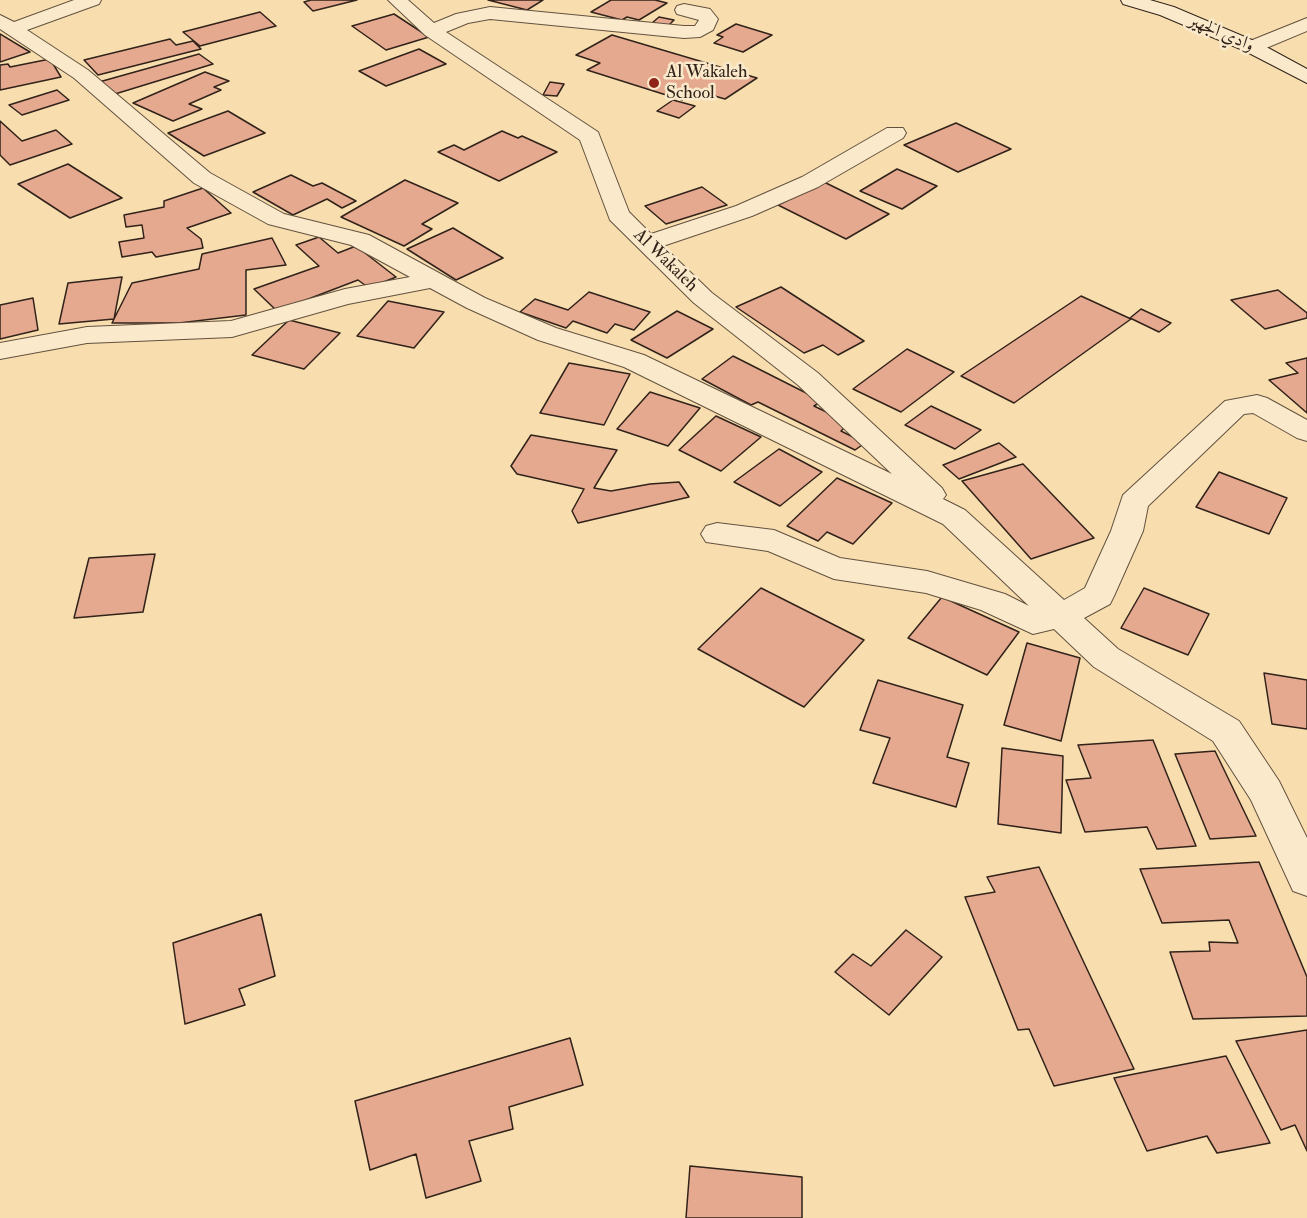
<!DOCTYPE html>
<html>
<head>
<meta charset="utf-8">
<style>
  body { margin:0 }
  canvas { display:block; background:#f8deaf }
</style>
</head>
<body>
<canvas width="1307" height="1218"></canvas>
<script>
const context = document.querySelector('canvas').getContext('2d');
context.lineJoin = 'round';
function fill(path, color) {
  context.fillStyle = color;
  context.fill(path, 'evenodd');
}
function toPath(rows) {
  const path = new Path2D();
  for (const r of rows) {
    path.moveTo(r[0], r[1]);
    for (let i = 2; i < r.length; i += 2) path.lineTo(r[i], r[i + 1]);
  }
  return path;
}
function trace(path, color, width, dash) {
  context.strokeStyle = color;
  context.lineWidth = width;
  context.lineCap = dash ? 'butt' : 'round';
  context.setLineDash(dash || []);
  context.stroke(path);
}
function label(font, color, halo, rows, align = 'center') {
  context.font = font + ' "IM FELL Double Pica",Amiri,serif';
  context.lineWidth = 5;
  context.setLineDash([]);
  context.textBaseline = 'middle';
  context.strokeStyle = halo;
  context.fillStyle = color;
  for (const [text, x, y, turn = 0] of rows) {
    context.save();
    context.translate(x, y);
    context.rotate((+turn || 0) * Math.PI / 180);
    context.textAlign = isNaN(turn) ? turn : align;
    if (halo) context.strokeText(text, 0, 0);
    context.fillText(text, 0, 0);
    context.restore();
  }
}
const building = toPath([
  [311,0,357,0,313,11,304,2,311,0],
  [488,0,543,0,527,10,488,0],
  [611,0,655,0,667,3,639,20,627,17,622,20,591,12,611,0],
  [260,12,276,26,200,46,183,32,260,12],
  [394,14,429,37,386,50,352,26,394,14],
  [659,17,674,20,668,26,652,23,659,17],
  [736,24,772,35,743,52,714,43,723,37,717,35,736,24],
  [0,34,30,52,0,62,0,34],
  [612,35,757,78,725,99,697,91,682,100,587,70,600,63,576,55,612,35],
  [170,39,176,45,193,41,201,49,98,75,84,60,170,39],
  [419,49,446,64,386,86,359,71,419,49],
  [199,54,213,64,115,94,99,82,199,54],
  [50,59,61,77,0,90,0,65,8,64,10,67,50,59],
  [205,72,229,81,214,87,221,90,189,104,202,109,173,121,133,103,205,72],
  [550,82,564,84,557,96,543,95,550,82],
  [57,90,69,100,22,115,9,105,57,90],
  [673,100,695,106,679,118,657,111,673,100],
  [228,111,265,133,204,156,168,133,228,111],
  [0,121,22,141,56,130,72,144,10,165,0,155,0,121],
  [956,123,1011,149,958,172,904,145,956,123],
  [502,131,518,138,522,136,557,152,499,181,438,152,454,145,464,150,502,131],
  [68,164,122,198,70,218,18,184,68,164],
  [897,169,937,186,902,209,860,191,897,169],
  [291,175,313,186,322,183,356,201,342,208,327,199,293,215,253,192,291,175],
  [405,180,458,203,422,224,432,229,404,246,341,217,405,180],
  [824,182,889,214,846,239,778,205,824,182],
  [702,187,727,205,666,224,645,206,702,187],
  [203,188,231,213,187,228,201,239,203,248,156,257,152,252,122,257,119,242,144,238,142,225,126,227,124,215,164,207,164,201,203,188],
  [453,228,503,258,456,280,407,249,453,228],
  [319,237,338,253,356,246,396,277,369,288,358,280,277,311,254,289,319,266,296,245,319,237],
  [272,238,286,265,246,270,246,315,179,323,112,323,132,283,199,269,202,254,272,238],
  [122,277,114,319,59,324,68,283,122,277],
  [781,287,864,341,838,355,823,345,804,353,736,307,781,287],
  [1278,290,1307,313,1307,318,1265,329,1231,300,1278,290],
  [589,292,650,312,634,330,615,324,607,333,573,321,566,328,520,312,535,299,568,310,589,292],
  [1081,296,1131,319,1014,403,961,376,1081,296],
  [33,298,38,330,0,339,0,305,33,298],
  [388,301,444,312,414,348,357,336,388,301],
  [1141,309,1171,323,1159,332,1130,318,1141,309],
  [677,311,713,329,667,358,631,340,677,311],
  [289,320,340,333,304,369,252,355,289,320],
  [907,349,954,372,901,412,853,389,907,349],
  [733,356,822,401,814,406,849,423,841,431,865,443,855,450,758,402,751,405,702,379,733,356],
  [1307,358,1307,413,1269,380,1298,373,1286,363,1307,358],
  [569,363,630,374,604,425,540,413,569,363],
  [650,392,700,408,668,446,617,429,650,392],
  [931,406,981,430,955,449,905,425,931,406],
  [716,416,761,437,721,471,679,450,716,416],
  [531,435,617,450,594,488,611,491,650,484,679,482,689,497,578,523,572,511,584,489,517,474,511,466,531,435],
  [999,443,1016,457,959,479,943,465,999,443],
  [779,449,822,472,780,506,734,482,779,449],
  [1023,464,1094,538,1031,559,962,481,1023,464],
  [1219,472,1287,498,1269,534,1196,507,1219,472],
  [837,478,892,503,853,544,827,532,818,541,787,526,837,478],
  [155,554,143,612,74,618,89,558,155,554],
  [761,588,864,640,804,707,698,649,761,588],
  [1144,588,1209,614,1188,655,1121,628,1144,588],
  [942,597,1019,632,987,675,908,638,942,597],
  [1027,643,1080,658,1061,741,1004,725,1027,643],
  [1264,673,1307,680,1307,729,1272,724,1264,673],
  [878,680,963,705,947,757,969,763,956,807,873,783,890,738,860,730,878,680],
  [1153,740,1196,846,1157,849,1147,827,1085,832,1066,780,1091,778,1078,745,1153,740],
  [1002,748,1063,756,1061,833,998,824,1002,748],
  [1215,751,1256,836,1210,839,1175,754,1215,751],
  [1259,862,1307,977,1307,1016,1193,1019,1170,952,1210,951,1209,942,1238,943,1229,920,1162,923,1140,869,1259,862],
  [1039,867,1134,1069,1054,1086,1029,1029,1018,1030,965,897,995,892,987,877,1039,867],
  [261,914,275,976,239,989,245,1005,185,1024,173,943,261,914],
  [906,930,942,957,889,1015,835,972,853,954,871,966,906,930],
  [1307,1030,1307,1151,1295,1125,1281,1130,1236,1041,1307,1030],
  [570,1038,583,1085,509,1107,513,1129,469,1141,481,1181,426,1198,416,1154,370,1170,355,1101,570,1038],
  [1226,1056,1270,1143,1217,1153,1207,1136,1147,1151,1114,1078,1226,1056],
  [690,1166,802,1177,802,1218,686,1218,690,1166]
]);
fill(building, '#e5a98f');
trace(building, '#31221a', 1.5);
const street = toPath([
  [74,0,101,0,99,4,27,30,88,70,210,173,284,214,369,235,485,298,556,328,644,355,892,474,798,385,694,303,610,220,580,140,425,35,388,0,408,0,434,23,456,14,490,7,684,26,695,26,699,20,677,14,675,10,677,6,684,4,710,9,718,19,713,30,700,37,684,38,490,19,468,23,446,32,598,132,629,212,651,234,736,206,802,177,887,128,903,128,906,133,903,138,818,187,752,216,663,246,712,293,818,373,942,488,946,495,943,499,965,510,1064,600,1085,588,1111,531,1123,495,1225,401,1257,395,1267,398,1307,420,1307,441,1297,438,1253,413,1244,414,1148,506,1143,531,1114,596,1110,604,1084,618,1118,649,1239,721,1279,781,1307,838,1307,896,1293,891,1251,800,1213,741,1094,667,1054,629,1033,634,981,610,926,593,834,579,768,551,706,542,701,534,706,526,717,523,774,530,840,558,927,571,1005,594,1029,606,943,524,624,367,538,340,467,308,430,288,348,304,232,337,87,343,0,359,0,343,87,327,231,321,345,289,410,277,351,245,268,224,194,183,74,78,0,29,0,15,14,22,74,0],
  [1307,18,1307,31,1259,51,1252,53,1242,47,1245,43,1307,18]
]);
const secondary = toPath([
  [1121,0,1150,0,1174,7,1259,43,1307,69,1307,83,1245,51,1160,15,1123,4,1121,0]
]);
trace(street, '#63513f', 2);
trace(secondary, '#31221a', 2);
fill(street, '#faeacb');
fill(secondary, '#faeacb');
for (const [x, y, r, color] of [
  [654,83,6,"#8f2418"]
]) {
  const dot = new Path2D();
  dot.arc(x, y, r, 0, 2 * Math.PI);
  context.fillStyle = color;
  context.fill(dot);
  trace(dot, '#faeacb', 2);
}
label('18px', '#31221a', '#faeacb', [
  ["وادي الجهير",1221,34,23],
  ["Al Wakaleh",665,261,44]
]);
label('18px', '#31221a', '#faeacb', [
  ["Al Wakaleh",666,73],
  ["School",666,94]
], 'left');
</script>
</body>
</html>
